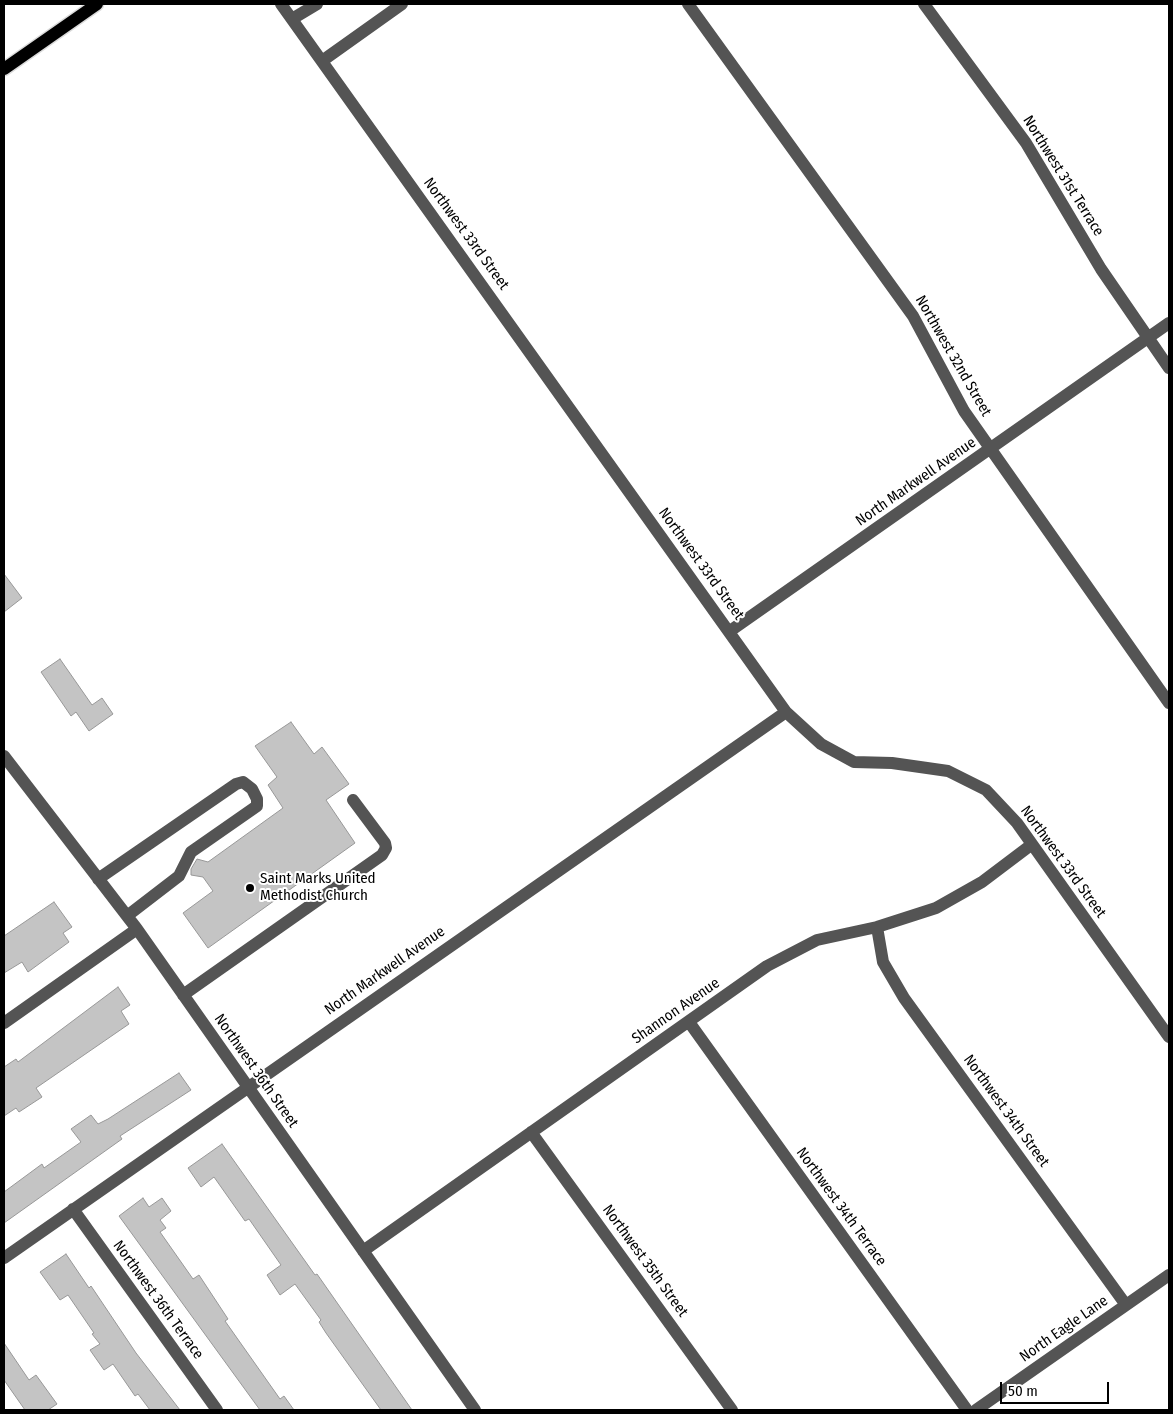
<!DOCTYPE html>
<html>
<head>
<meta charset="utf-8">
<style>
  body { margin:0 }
  #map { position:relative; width:1173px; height:1414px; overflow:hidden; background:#fff; font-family:"Fira Sans Condensed",sans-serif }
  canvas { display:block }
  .frame { position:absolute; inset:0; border:5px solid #000; pointer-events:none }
  .scale { position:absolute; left:1000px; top:1382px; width:109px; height:22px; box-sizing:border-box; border:2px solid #000; border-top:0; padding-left:6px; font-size:15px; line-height:18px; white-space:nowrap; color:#000; -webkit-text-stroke:4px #fff; paint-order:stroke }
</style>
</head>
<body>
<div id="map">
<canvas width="1173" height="1414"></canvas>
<div class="frame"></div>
<div class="scale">50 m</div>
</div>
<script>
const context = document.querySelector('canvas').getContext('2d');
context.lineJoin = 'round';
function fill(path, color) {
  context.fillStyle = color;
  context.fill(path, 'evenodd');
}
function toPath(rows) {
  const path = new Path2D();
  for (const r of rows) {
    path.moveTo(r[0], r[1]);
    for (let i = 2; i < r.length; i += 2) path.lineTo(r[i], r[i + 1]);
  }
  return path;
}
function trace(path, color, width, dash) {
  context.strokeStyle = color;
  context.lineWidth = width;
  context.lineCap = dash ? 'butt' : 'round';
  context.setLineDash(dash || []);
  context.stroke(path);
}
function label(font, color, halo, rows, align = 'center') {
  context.font = font + ' "Fira Sans Condensed",sans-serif';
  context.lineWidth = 4;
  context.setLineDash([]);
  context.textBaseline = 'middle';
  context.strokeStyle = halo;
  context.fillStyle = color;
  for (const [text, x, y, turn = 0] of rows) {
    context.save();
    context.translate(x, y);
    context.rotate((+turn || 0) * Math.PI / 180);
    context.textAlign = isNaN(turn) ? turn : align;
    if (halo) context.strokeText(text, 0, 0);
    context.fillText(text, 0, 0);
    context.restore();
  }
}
const building = toPath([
  [4,574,22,598,4,612,4,574],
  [60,659,92,705,102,698,113,714,89,731,76,712,71,716,41,672,60,659],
  [291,722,314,754,322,747,349,784,326,800,355,843,208,948,183,913,213,891,203,877,191,875,191,869,197,859,208,862,283,808,268,785,277,777,255,746,291,722],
  [54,902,72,927,63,933,69,942,28,972,22,962,4,973,4,936,54,902],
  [118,987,130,1005,121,1011,129,1024,36,1088,42,1097,19,1112,16,1108,4,1116,4,1067,16,1059,18,1062,118,987],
  [179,1073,191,1090,120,1136,122,1139,4,1223,4,1192,42,1164,44,1168,81,1142,71,1129,91,1115,98,1124,108,1119,179,1073],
  [222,1144,315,1275,317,1274,412,1410,381,1410,326,1333,319,1322,321,1320,295,1284,280,1295,267,1275,281,1265,249,1219,245,1221,214,1177,201,1187,188,1168,222,1144],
  [143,1198,149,1207,162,1198,171,1211,160,1220,166,1228,160,1232,193,1279,199,1275,228,1319,225,1321,280,1399,284,1396,294,1410,260,1410,119,1216,143,1198],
  [66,1254,89,1288,91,1286,136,1353,180,1410,150,1410,138,1394,135,1396,113,1364,104,1370,90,1350,100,1344,92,1334,94,1333,68,1295,60,1300,40,1272,66,1254],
  [4,1343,29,1380,36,1375,57,1404,48,1410,25,1410,4,1380,4,1343]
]);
fill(building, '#c4c4c4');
trace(building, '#989898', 1);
const major = toPath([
  [4,69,97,4]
]);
trace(major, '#dbdbdb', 15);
trace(toPath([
  [281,4,786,712,821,744,854,762,892,763,948,771,986,790,1017,823,1169,1037],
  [688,4,913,316,964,411,1169,703],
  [924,4,1026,143,1101,269,1169,368],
  [292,19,317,4],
  [322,61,402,4],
  [730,631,1169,323],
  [4,756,137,929,475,1410],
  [98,879,236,784,243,782,252,789,257,799,257,806,191,852,179,876,127,916],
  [877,927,883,962,904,998,1126,1305],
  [183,995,382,855,386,848,385,843,353,800],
  [689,1022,967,1410],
  [4,1023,137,929],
  [531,1132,732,1410],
  [73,1209,217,1410],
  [363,1251,767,966,817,940,877,927,936,908,982,882,1031,845],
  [4,1258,786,712],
  [976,1410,1169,1275]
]), '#545454', 12);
trace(major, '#000', 12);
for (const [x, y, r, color] of [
  [250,888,5,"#000"]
]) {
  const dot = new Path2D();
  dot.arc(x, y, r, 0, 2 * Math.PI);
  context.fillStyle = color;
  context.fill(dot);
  trace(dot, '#fff', 2);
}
label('15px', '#000', '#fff', [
  ["Northwest 31st Terrace",1063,176,58],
  ["Northwest 33rd Street",466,234,54],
  ["Northwest 32nd Street",953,356,60],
  ["North Markwell Avenue",916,482,-35],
  ["Northwest 33rd Street",701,564,54],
  ["Northwest 33rd Street",1063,862,54],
  ["North Markwell Avenue",385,971,-35],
  ["Shannon Avenue",676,1011,-35],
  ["Northwest 36th Street",256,1071,55],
  ["Northwest 34th Street",1006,1111,54],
  ["Northwest 34th Terrace",841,1207,54],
  ["Northwest 35th Street",645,1261,54],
  ["Northwest 36th Terrace",158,1300,54],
  ["North Eagle Lane",1064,1329,-35]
]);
label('15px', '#000', '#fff', [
  ["Saint Marks United",260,879],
  ["Methodist Church",260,896]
], 'left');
</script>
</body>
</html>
